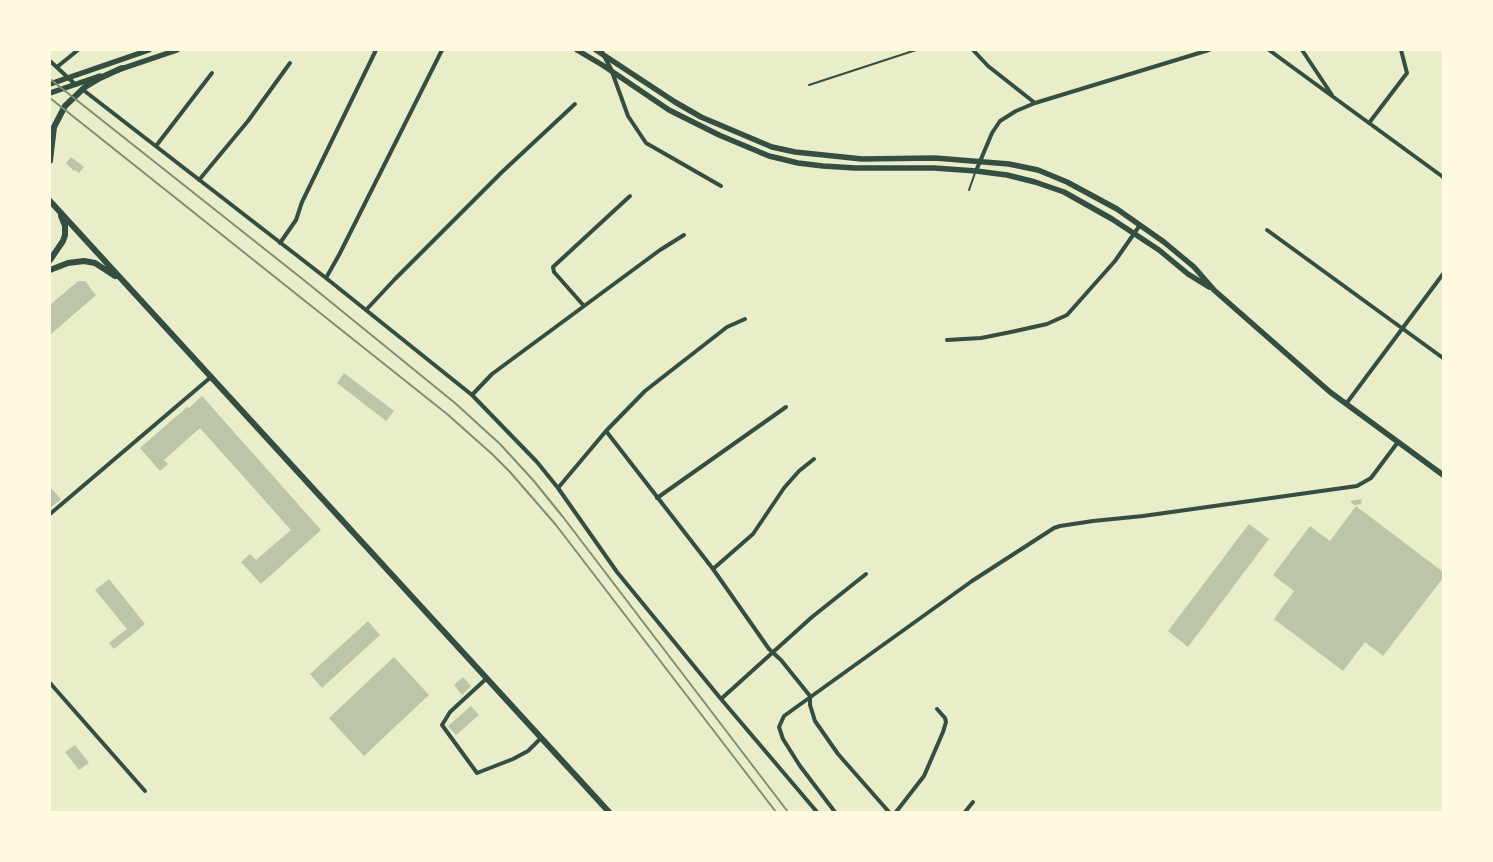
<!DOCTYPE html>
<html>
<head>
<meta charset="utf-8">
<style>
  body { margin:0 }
  #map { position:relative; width:1493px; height:862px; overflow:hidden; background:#e9edc9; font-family:"Work Sans",sans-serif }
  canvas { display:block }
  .frame { position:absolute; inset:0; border:51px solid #fefae0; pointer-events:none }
</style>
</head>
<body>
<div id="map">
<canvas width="1493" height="862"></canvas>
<div class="frame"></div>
</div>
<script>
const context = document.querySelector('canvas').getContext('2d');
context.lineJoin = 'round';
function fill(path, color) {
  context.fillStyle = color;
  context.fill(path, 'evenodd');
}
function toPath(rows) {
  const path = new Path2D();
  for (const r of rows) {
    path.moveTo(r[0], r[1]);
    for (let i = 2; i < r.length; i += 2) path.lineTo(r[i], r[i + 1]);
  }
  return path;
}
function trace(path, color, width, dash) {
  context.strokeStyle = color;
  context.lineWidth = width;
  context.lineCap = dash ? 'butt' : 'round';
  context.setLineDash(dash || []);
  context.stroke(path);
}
fill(toPath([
  [71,157,84,167,79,173,75,170,74,171,66,163],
  [78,281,85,281,96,295,50,335,50,305],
  [344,373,394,411,386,421,337,383],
  [202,396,321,530,261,584,241,562,250,554,256,560,291,530,200,428,164,460,168,464,160,471,140,448,187,407,189,408],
  [50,487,61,499,50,508],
  [1362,499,1361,504,1354,505,1350,501],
  [1356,506,1443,572,1443,578,1383,656,1365,642,1343,671,1274,619,1294,591,1273,575,1310,526,1330,541],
  [1249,524,1269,539,1188,647,1168,631],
  [109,579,145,624,114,649,109,643,127,629,95,590],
  [368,621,380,635,322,688,310,674],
  [394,657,429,695,364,756,329,718],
  [463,677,471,686,462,695,454,685],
  [471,706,479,715,456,735,448,726],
  [75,745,89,763,79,770,65,752]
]), '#bcc5a7');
trace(toPath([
  [809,85,916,50],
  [969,190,975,173]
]), '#344e41', 2);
trace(toPath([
  [601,50,611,69,628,116,646,143,721,186],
  [973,50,988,66,1035,103],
  [1269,50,1443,177],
  [1302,50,1332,95],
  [50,61,76,85],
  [57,67,78,50],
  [82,89,326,278,472,395,537,462,558,488,617,572,721,699,817,812],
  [1369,123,1407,73,1401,50],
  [156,146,212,73],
  [976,171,992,133,1000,121,1016,111,1035,103,1209,50],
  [199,180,248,121,290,63],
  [1267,230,1443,358],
  [280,243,296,220,302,202,376,50],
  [326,278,339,255,442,50],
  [584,306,554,272,553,267,630,196],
  [366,310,395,279,502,172,575,104],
  [947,340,981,338,1011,332,1047,324,1067,315,1115,261,1140,225],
  [472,395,492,374,660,250,684,235],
  [1346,404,1443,274],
  [606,431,713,569,769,649,781,660,810,696,810,705,815,721,838,754,889,812],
  [558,488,606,431,645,391,727,327,745,319],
  [657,498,786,407],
  [50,514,211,377],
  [713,569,753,534,784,488,799,471,814,459],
  [487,678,450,712,442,725,477,773,513,759,528,751,541,738],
  [50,683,145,791],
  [721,699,812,617,866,574],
  [835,812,800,766,783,739,779,727,784,716,972,581,1054,528,1060,526,1093,521,1143,516,1357,486,1371,478,1398,442],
  [896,812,924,776,943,732,946,722,945,718,937,709],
  [965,812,973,802]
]), '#344e41', 4);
trace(toPath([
  [577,50,604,66,669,110,719,135,769,156,798,163,823,166,855,168,934,168,976,171,1007,175,1035,182,1064,192,1112,219,1159,250,1188,274,1209,287],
  [596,50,675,102,701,117,772,147,795,152,862,159,935,158,1009,164,1038,170,1067,182,1117,209,1164,242,1194,267,1214,290,1330,392,1443,475],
  [118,70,177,50],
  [50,84,149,50],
  [50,93,100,76]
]), '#344e41', 5.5);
trace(toPath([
  [50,161,54,127,65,106,85,87,100,78,122,68],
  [50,201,609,812],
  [50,260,63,241,65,235,65,226,61,216],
  [50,270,68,263,84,261,95,263,115,276]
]), '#344e41', 6);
trace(toPath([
  [50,79,305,281,455,403,500,444,533,480,563,517,788,812],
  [50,98,447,414,492,454,510,472,556,525,776,812]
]), '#7c8e77', 2);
</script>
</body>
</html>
